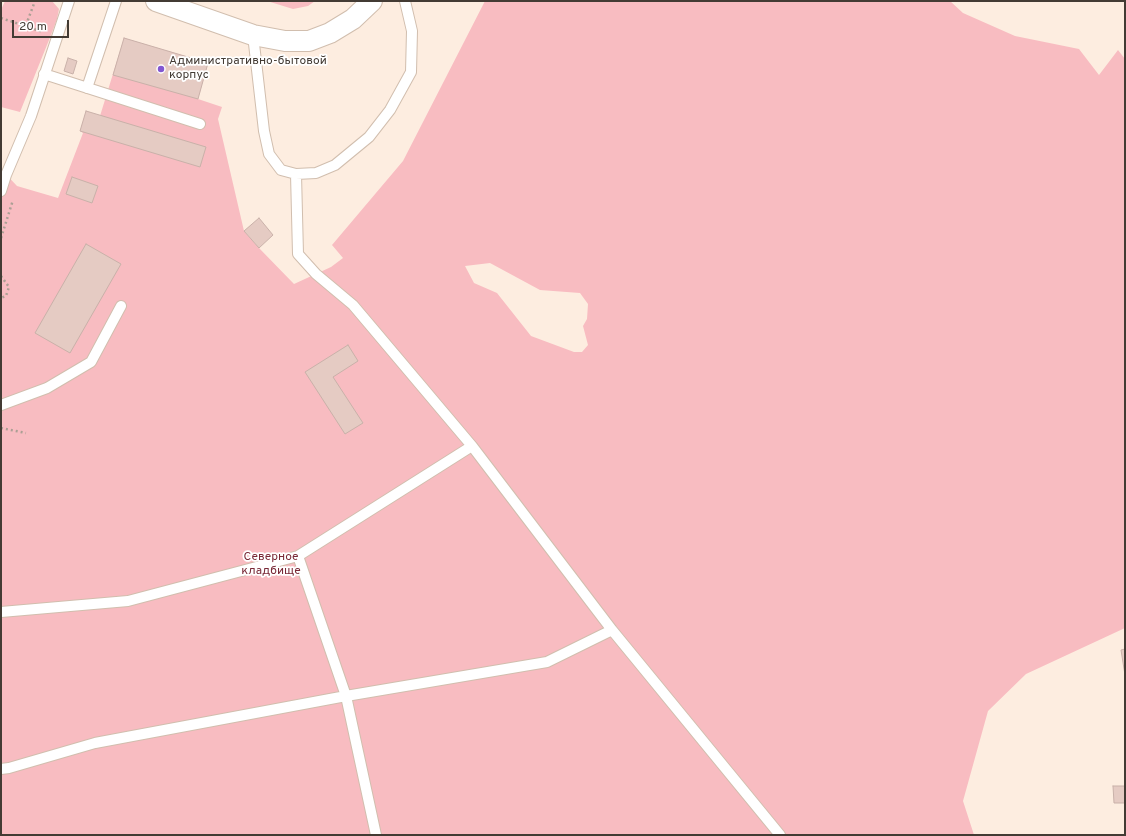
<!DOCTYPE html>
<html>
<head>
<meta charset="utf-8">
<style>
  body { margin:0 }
  #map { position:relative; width:1126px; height:836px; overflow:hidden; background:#fdede0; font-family:Overpass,sans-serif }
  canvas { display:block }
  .frame { position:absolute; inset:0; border:2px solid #433b34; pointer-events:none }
  .scale { position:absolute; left:12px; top:20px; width:57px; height:18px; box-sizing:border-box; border:2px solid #433b34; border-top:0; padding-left:5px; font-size:12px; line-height:14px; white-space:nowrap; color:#433b34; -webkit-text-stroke:3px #fff; paint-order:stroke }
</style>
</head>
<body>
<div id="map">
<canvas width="1126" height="836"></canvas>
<div class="frame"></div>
<div class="scale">20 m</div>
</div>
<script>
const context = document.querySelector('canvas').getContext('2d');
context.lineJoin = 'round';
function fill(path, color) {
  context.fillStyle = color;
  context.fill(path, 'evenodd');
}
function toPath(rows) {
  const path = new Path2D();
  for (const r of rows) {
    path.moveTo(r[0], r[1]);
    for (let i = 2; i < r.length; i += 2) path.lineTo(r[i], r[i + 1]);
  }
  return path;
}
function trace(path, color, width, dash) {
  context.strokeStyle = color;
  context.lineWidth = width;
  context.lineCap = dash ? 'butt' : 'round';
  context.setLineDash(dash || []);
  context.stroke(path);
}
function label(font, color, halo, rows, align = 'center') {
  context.font = font + ' Overpass,sans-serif';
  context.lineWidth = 3.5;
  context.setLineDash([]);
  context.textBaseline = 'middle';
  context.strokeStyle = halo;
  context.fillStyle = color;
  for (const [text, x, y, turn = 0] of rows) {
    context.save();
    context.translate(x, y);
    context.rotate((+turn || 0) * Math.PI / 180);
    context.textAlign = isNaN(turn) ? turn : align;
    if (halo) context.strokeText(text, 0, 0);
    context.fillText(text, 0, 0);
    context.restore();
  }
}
fill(toPath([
  [5,1,52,1,59,9,57,19,51,35,20,112,1,107,1,10],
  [267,1,315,1,308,6,293,9],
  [485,1,950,1,963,13,1015,36,1079,49,1099,75,1118,50,1125,59,1125,628,1026,674,988,711,963,801,974,835,1,835,1,169,17,186,58,198,83,133,80,131,86,111,100,116,124,38,208,63,198,99,222,107,218,119,244,231,259,248,294,284,331,267,343,258,332,245,403,161],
  [490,263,540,290,580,293,588,304,587,319,583,326,588,345,582,352,574,352,531,336,497,293,474,283,465,266]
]), '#f8bcc1');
const building = toPath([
  [124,38,208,63,198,99,113,75,124,38],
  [68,58,77,61,73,74,64,71,68,58],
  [86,111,206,147,200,167,80,131,86,111],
  [72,177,98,186,92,203,66,194,72,177],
  [259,218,273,235,259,248,244,231,259,218],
  [86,244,121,264,70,353,35,333,86,244],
  [348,345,358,361,333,377,363,423,345,434,305,372,348,345],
  [1125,649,1125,675,1121,650,1125,649],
  [1113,786,1125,786,1125,803,1114,803,1113,786]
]);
fill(building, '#e5cbc3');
trace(building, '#c9b1a9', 1);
const lane = toPath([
  [253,35,264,131,269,154,281,170,296,174,316,173,335,165,369,137,390,110,411,72,412,31,405,1],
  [44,74,200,124],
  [87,88,116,1],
  [296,174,298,254,316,274,353,305,472,446,612,630,780,835],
  [1,191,6,175,31,116,69,1],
  [1,405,47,388,91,362,121,306],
  [1,612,128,601,298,556],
  [1,769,9,768,95,743,346,696,547,662,612,630],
  [376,835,346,696,298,556,472,446]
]);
const street = toPath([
  [156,1,253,35,285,41,309,41,330,33,353,19,372,1]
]);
trace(lane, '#d1beae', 12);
trace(street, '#d1beae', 22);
trace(toPath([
  [1,18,43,32],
  [26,25,35,1],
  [1,238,13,200],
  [1,276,9,287,6,296,1,298],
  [1,322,2,322],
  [1,428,26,433]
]), '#ab9f94', 2.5, [2, 3]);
trace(lane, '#fff', 10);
trace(street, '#fff', 20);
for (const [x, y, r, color] of [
  [161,69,4,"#8257d1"]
]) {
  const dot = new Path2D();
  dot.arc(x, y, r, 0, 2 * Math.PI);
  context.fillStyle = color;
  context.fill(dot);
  trace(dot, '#fff', 1.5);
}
label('12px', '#433b34', '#fff', [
  ["Административно-бытовой",169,62],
  ["корпус",169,76]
], 'left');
label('12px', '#792937', '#fff', [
  ["Северное",271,558],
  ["кладбище",271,572]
]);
</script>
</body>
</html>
